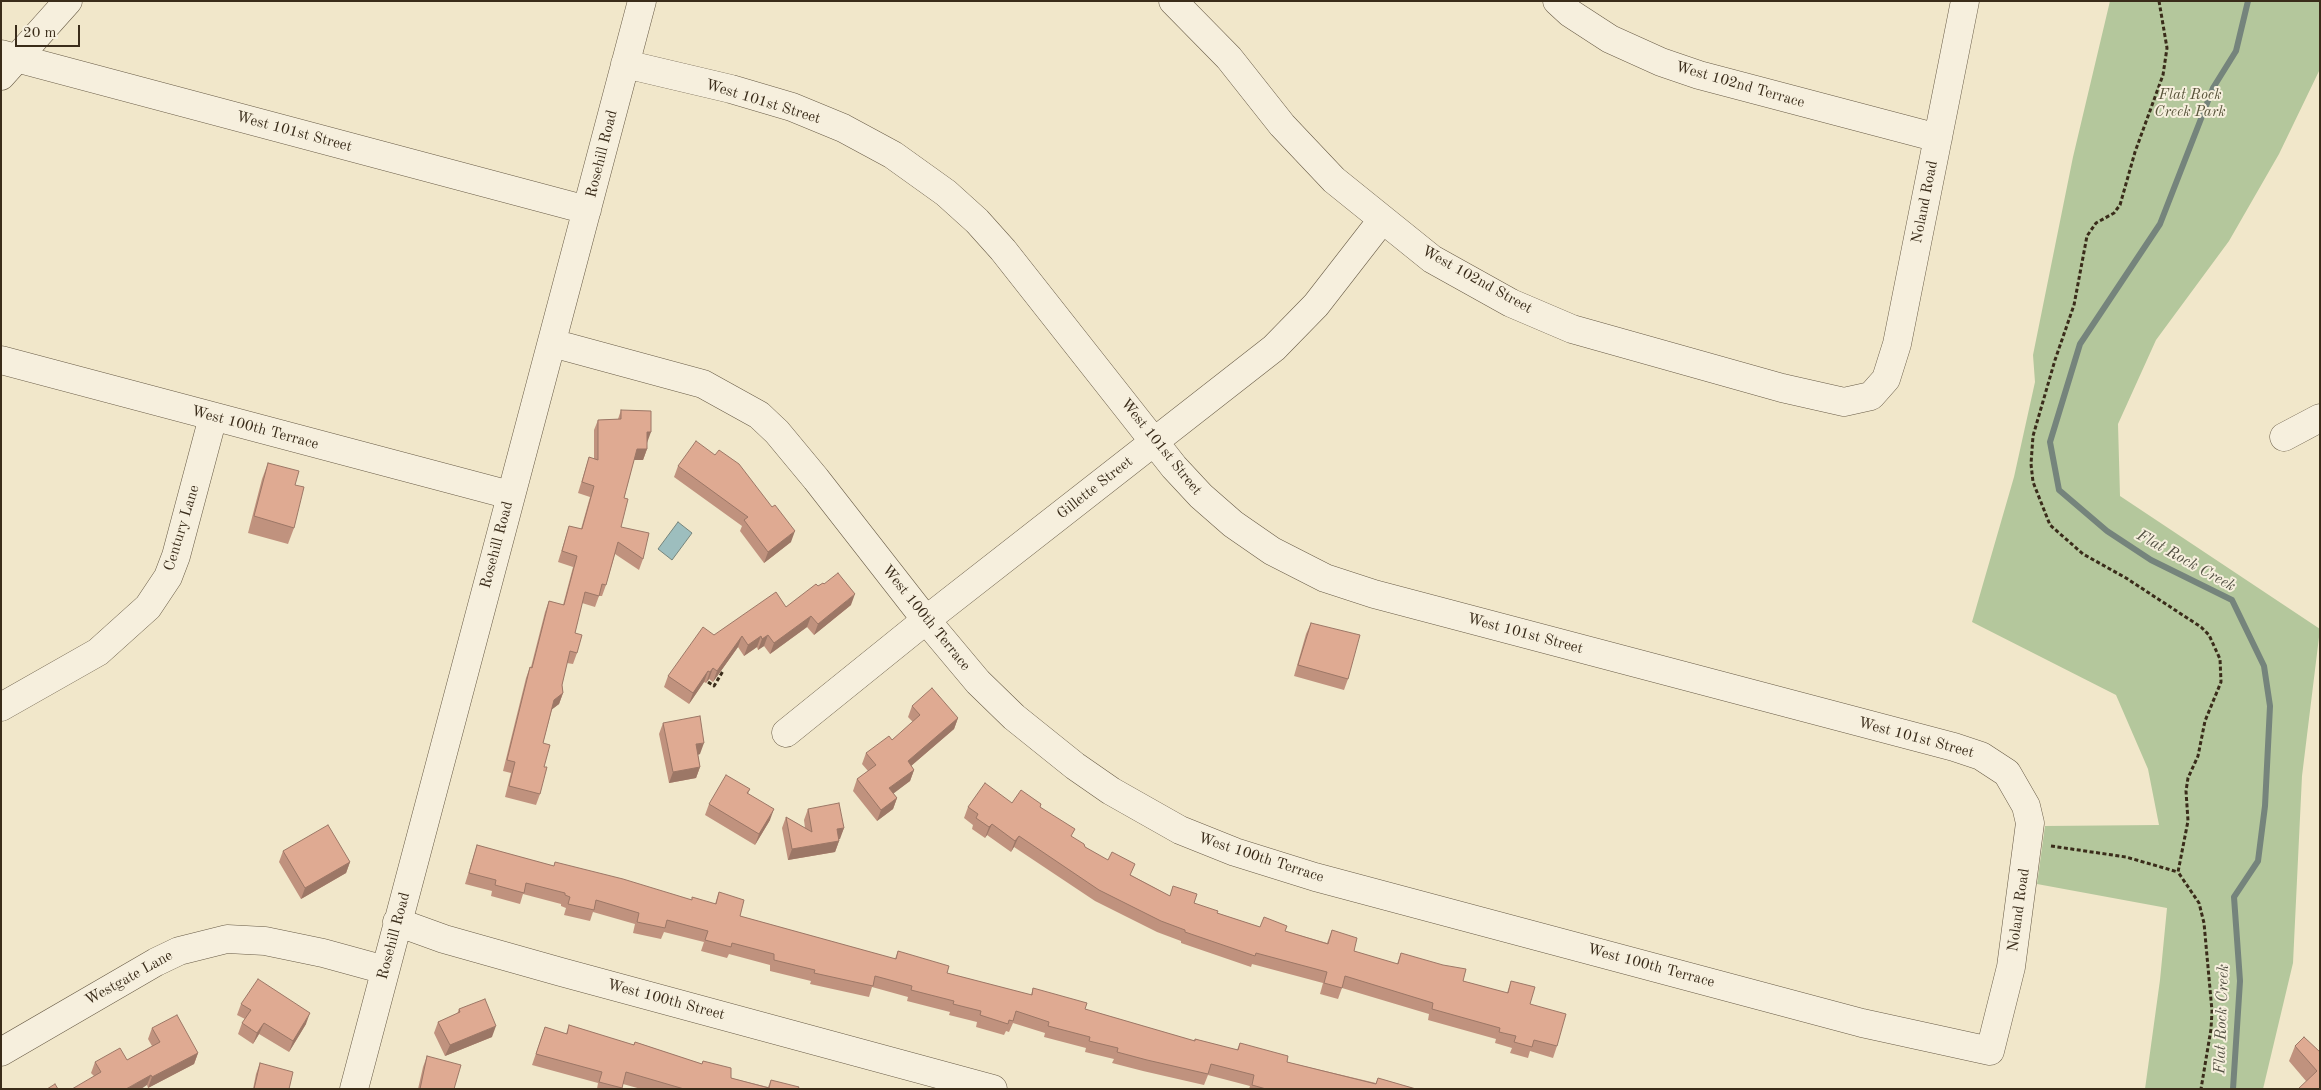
<!DOCTYPE html>
<html>
<head>
<meta charset="utf-8">
<style>
  body { margin:0 }
  #map { position:relative; width:2321px; height:1090px; overflow:hidden; background:#f1e7ca; font-family:"Old Standard TT",serif }
  canvas { display:block }
  .frame { position:absolute; inset:0; border:2px solid #3a2c1a; pointer-events:none }
  .scale { position:absolute; left:15px; top:25px; width:65px; height:22px; box-sizing:border-box; border:2px solid #3a2c1a; border-top:0; padding-left:6px; font-size:15px; line-height:18px; white-space:nowrap; color:#3a2c1a; -webkit-text-stroke:4px #f6efdd; paint-order:stroke }
</style>
</head>
<body>
<div id="map">
<canvas width="2321" height="1090"></canvas>
<div class="frame"></div>
<div class="scale">20 m</div>
</div>
<script>
const context = document.querySelector('canvas').getContext('2d');
context.lineJoin = 'round';
function fill(path, color) {
  context.fillStyle = color;
  context.fill(path, 'evenodd');
}
function toPath(rows) {
  const path = new Path2D();
  for (const r of rows) {
    path.moveTo(r[0], r[1]);
    for (let i = 2; i < r.length; i += 2) path.lineTo(r[i], r[i + 1]);
  }
  return path;
}
function trace(path, color, width, dash) {
  context.strokeStyle = color;
  context.lineWidth = width;
  context.lineCap = dash ? 'butt' : 'round';
  context.setLineDash(dash || []);
  context.stroke(path);
}
function label(font, color, halo, rows, align = 'center') {
  context.font = font + ' "Old Standard TT",serif';
  context.lineWidth = 4;
  context.setLineDash([]);
  context.textBaseline = 'middle';
  context.strokeStyle = halo;
  context.fillStyle = color;
  for (const [text, x, y, turn = 0] of rows) {
    context.save();
    context.translate(x, y);
    context.rotate((+turn || 0) * Math.PI / 180);
    context.textAlign = isNaN(turn) ? turn : align;
    if (halo) context.strokeText(text, 0, 0);
    context.fillText(text, 0, 0);
    context.restore();
  }
}
fill(toPath([
  [2110,1,2320,1,2320,69,2279,154,2229,241,2156,340,2118,424,2120,496,2320,629,2302,776,2293,963,2263,1089,2145,1089,2160,980,2167,908,2037,884,2045,826,2159,825,2148,769,2116,695,1972,622,2014,477,2035,382,2033,355,2073,157]
]), '#b4c79c');
const water = toPath([
  [678,522,692,533,672,560,658,549,678,522]
]);
fill(water, '#9dbebe');
trace(water, '#75847c', 1);
trace(toPath([
  [2233,1089,2240,981,2234,897,2258,861,2265,806,2270,706,2264,666,2232,600,2151,560,2107,531,2059,490,2050,442,2080,344,2160,224,2213,88,2236,51,2248,1]
]), '#75847c', 6);
const minor = toPath([
  [1173,1,1229,58,1282,125,1334,180,1432,259,1511,303,1572,329,1782,388,1844,402,1871,396,1886,379,1897,344,1965,1],
  [1557,1,1570,13,1610,39,1661,62,1699,75,1938,138],
  [1,54,587,210],
  [1,76,68,1],
  [552,343,703,384,759,415,777,432,816,479,926,620,978,682,1014,717,1075,766,1111,791,1180,830,1235,852,1315,877,1862,1023,1990,1051,2011,967,2030,823,2026,806,2007,773,1981,756,1954,747,1374,594,1325,578,1272,551,1233,524,1201,496,1174,467,1003,250,977,221,946,193,893,155,843,128,792,107,731,89,625,64],
  [1,360,510,495],
  [2284,437,2320,418],
  [1,707,98,652,148,607,168,577,176,556,213,417],
  [786,733,926,620,1274,348,1316,305,1382,220],
  [397,922,444,939,561,972,993,1089],
  [1,1052,156,962,179,951,227,939,265,941,323,953,385,970],
  [354,1089,642,1]
]);
trace(minor, '#685b46', 29);
trace(toPath([
  [2159,1,2167,48,2163,75,2135,152,2120,205,2114,213,2096,223,2087,236,2074,305,2055,360,2033,436,2031,464,2033,482,2050,525,2083,554,2126,578,2201,627,2209,635,2220,659,2221,682,2205,721,2198,756,2188,778,2186,791,2188,821,2178,872,2199,903,2204,923,2212,1011,2211,1029,2201,1089],
  [708,682,714,686,723,671],
  [2051,846,2126,857,2178,872]
]), '#3a2c1a', 3, [4, 2.5]);
trace(minor, '#f6efdd', 28);
fill(toPath([
  [621,410,647,443,647,449,643,460,634,460,624,498,621,527,643,559,639,570,615,554,606,585,602,596,599,596,595,607,582,603,575,633,577,653,573,664,567,663,562,685,563,693,559,704,552,709,543,743,544,767,540,794,536,805,505,797,511,773,503,771,526,678,530,667,531,667,545,612,549,601,563,605,573,567,558,562,569,526,581,529,590,497,578,493,589,457,594,459,594,430,598,420,618,419],
  [268,463,295,485,294,528,288,544,248,533,262,479],
  [678,466,791,542,764,563,740,531,742,526,674,477],
  [824,584,851,605,814,635,807,627,770,654,764,646,758,650,757,647,744,656,738,647,713,682,709,679,706,683,704,682,689,704,664,687,668,676,714,635,786,607,818,586],
  [1311,623,1348,679,1344,690,1294,676,1306,634],
  [912,706,958,718,954,729,911,766,914,770,910,781,893,793,897,798,893,809,877,821,853,791,857,779,868,771,862,764,866,753,892,740,913,722,908,717],
  [663,723,700,754,698,755,700,767,696,778,669,783,659,734],
  [750,789,748,794,770,820,755,845,705,815,709,804],
  [1012,803,1041,804,1040,807,1072,837,1085,847,1131,875,1170,896,1194,903,1217,913,1260,927,1285,931,1327,943,1332,930,1354,951,1397,964,1401,953,1463,981,1507,993,1511,981,1530,1004,1557,1046,1553,1058,1530,1051,1528,1058,1510,1053,1512,1048,1495,1043,1496,1039,1428,1020,1429,1014,1342,988,1338,999,1320,994,1323,983,1252,964,1251,967,1181,943,1181,941,1157,932,1095,901,1014,847,1011,852,987,835,985,838,972,829,973,825,964,818,968,807],
  [808,809,844,828,839,839,839,841,835,852,788,860,782,828,786,817,805,828,804,820],
  [477,845,553,866,692,900,715,904,719,892,740,916,895,959,898,951,947,973,1031,995,1033,988,1085,1009,1194,1041,1195,1039,1237,1050,1240,1043,1287,1062,1376,1083,1378,1078,1416,1089,1249,1089,1250,1086,1208,1075,1204,1085,1143,1071,1112,1063,1114,1059,1085,1052,1086,1048,1044,1037,1045,1033,1013,1023,1009,1032,1006,1031,1004,1035,976,1027,977,1022,949,1015,950,1012,907,1001,908,997,872,987,869,997,810,984,811,981,770,971,770,965,729,954,727,958,701,951,704,942,664,932,661,939,633,933,635,924,593,912,590,921,564,915,566,908,561,906,561,904,523,894,520,904,491,896,492,891,465,884],
  [283,851,350,862,346,873,301,899,279,862],
  [241,1004,306,1024,289,1052,259,1034,253,1044,238,1034,242,1023,245,1019,237,1015],
  [459,1009,492,1037,445,1056,434,1033,438,1022,457,1014],
  [569,1025,633,1045,635,1042,702,1064,703,1061,731,1078,768,1087,771,1080,798,1089,641,1089,623,1084,622,1089,597,1089,598,1083,532,1065,545,1027,566,1034],
  [152,1028,198,1053,194,1064,148,1088,147,1085,94,1076,91,1073,95,1062,127,1060,152,1046,148,1039],
  [2295,1046,2320,1052,2320,1089,2306,1081,2289,1061],
  [427,1056,454,1089,418,1089,423,1067],
  [260,1063,289,1089,253,1089,256,1074]
]), '#c0927e');
fill(toPath([
  [647,432,651,432,647,443],
  [637,449,647,449,643,460,633,460],
  [795,531,791,542,764,563,768,552],
  [855,594,851,605,814,635,818,624],
  [811,616,807,627,770,654,774,643],
  [768,635,764,646,758,650,762,639],
  [742,636,738,647,713,682,717,671],
  [761,636,757,647,744,656,748,645],
  [713,668,709,679,706,683,710,672],
  [708,671,704,682,689,704,693,693],
  [563,693,559,704,550,711,554,700],
  [958,718,954,729,904,772,908,761],
  [704,743,700,754,692,756,696,744],
  [700,767,696,778,669,783,673,772],
  [914,770,910,781,885,800,889,788],
  [897,798,893,809,877,821,881,810],
  [774,809,770,820,755,845,759,834],
  [992,824,987,835,985,838,989,827],
  [844,828,840,839,833,840,837,829],
  [1019,836,1014,847,1011,852,1015,841],
  [839,841,835,852,788,860,792,849],
  [350,862,346,873,301,899,305,888],
  [310,1013,306,1024,289,1052,293,1041],
  [264,1023,259,1034,253,1044,257,1033],
  [496,1026,492,1037,445,1056,450,1045],
  [198,1053,194,1064,148,1088,152,1077],
  [151,1075,147,1085,141,1089,126,1089]
]), '#9c7766');
const building = toPath([
  [621,410,651,411,651,432,647,432,647,449,637,449,624,498,628,499,621,527,649,533,643,559,618,542,606,585,602,584,599,596,585,592,575,633,582,635,577,653,570,651,562,685,563,693,554,700,543,743,550,745,544,767,547,767,540,794,509,786,515,762,507,760,530,667,532,668,549,601,564,605,577,556,562,551,569,526,582,529,594,486,582,482,589,457,598,460,598,420,621,419,621,410],
  [696,441,715,455,719,450,739,464,772,507,775,505,795,531,768,552,744,520,748,517,678,466,696,441],
  [268,463,299,471,295,485,304,487,294,528,254,516,268,463],
  [838,573,855,594,818,624,811,616,774,643,768,635,762,639,761,636,748,645,742,636,717,671,713,668,710,672,708,671,693,693,668,676,703,627,714,635,776,592,786,607,816,584,818,586,823,583,824,584,838,573],
  [1311,623,1360,635,1348,679,1298,665,1311,623],
  [932,688,958,718,908,761,914,770,889,788,897,798,881,810,857,779,876,765,866,753,889,736,892,740,920,715,912,706,932,688],
  [700,716,704,743,696,744,700,767,673,772,663,723,700,716],
  [726,775,750,789,747,793,774,809,759,834,709,804,726,775],
  [985,783,1012,803,1021,790,1041,804,1040,807,1075,829,1071,836,1084,844,1085,847,1108,860,1112,852,1135,864,1130,875,1170,896,1173,886,1197,894,1194,903,1218,911,1217,913,1260,927,1264,917,1287,926,1285,931,1328,944,1332,930,1357,938,1354,951,1398,964,1401,953,1443,965,1466,969,1463,981,1508,993,1511,981,1535,987,1530,1004,1566,1014,1557,1046,1534,1040,1532,1047,1514,1042,1516,1036,1499,1032,1500,1028,1432,1009,1433,1003,1345,976,1342,988,1324,983,1327,972,1256,953,1255,956,1185,932,1185,930,1161,921,1099,890,1019,836,1015,841,992,824,989,827,976,818,978,814,968,807,985,783],
  [839,803,844,828,837,829,839,841,792,849,786,817,812,832,808,809,839,803],
  [328,825,350,862,305,888,283,851,328,825],
  [477,845,554,866,555,862,623,879,692,900,692,897,716,904,719,892,744,900,740,916,896,959,898,951,949,966,947,973,1032,995,1033,988,1087,1003,1085,1009,1195,1041,1195,1039,1238,1050,1240,1043,1288,1056,1287,1062,1376,1084,1378,1078,1416,1089,1266,1089,1252,1085,1254,1075,1211,1064,1208,1074,1147,1060,1117,1052,1118,1048,1089,1041,1090,1037,1048,1026,1049,1022,1016,1011,1013,1021,1009,1020,1008,1024,980,1015,981,1011,953,1004,954,1001,911,990,912,986,875,976,873,986,814,973,815,970,774,960,774,954,732,943,731,947,705,940,708,931,667,920,665,928,637,922,639,913,596,900,594,910,568,904,570,897,565,895,565,893,526,883,524,893,495,885,496,880,469,873,477,845],
  [258,979,310,1013,293,1041,264,1023,257,1033,242,1023,251,1010,241,1004,258,979],
  [485,999,496,1026,450,1045,438,1022,460,1012,459,1009,485,999],
  [177,1015,198,1053,152,1077,151,1075,126,1089,72,1089,101,1072,95,1062,120,1048,127,1060,160,1042,152,1028,177,1015],
  [569,1025,634,1045,635,1042,702,1064,703,1061,731,1068,731,1078,769,1088,771,1080,799,1087,798,1089,684,1089,626,1072,622,1088,599,1082,602,1072,536,1054,545,1027,567,1034,569,1025],
  [2304,1037,2320,1052,2320,1089,2298,1089,2317,1071,2295,1046,2304,1037],
  [427,1056,461,1065,454,1089,420,1089,427,1056],
  [260,1063,293,1072,289,1089,254,1089,260,1063],
  [55,1084,58,1089,47,1089,55,1084]
]);
fill(building, '#dfaa92');
trace(building, '#9c7766', 1);
label('15px', '#3a2c1a', '#f6efdd', [
  ["West 102nd Terrace",1740,85,16],
  ["West 101st Street",763,102,17],
  ["West 101st Street",294,132,15],
  ["Rosehill Road",602,154,-76],
  ["Noland Road",1925,202,-79],
  ["West 102nd Street",1477,280,29],
  ["West 100th Terrace",255,428,15],
  ["West 101st Street",1161,447,51],
  ["Gillette Street",1095,488,-38],
  ["Century Lane",182,528,-73],
  ["Rosehill Road",497,545,-75],
  ["West 100th Terrace",926,618,51],
  ["West 101st Street",1525,634,15],
  ["West 101st Street",1916,738,15],
  ["West 100th Terrace",1261,858,18],
  ["Noland Road",2019,910,-82],
  ["Rosehill Road",394,936,-75],
  ["West 100th Terrace",1651,966,15],
  ["Westgate Lane",129,978,-29],
  ["West 100th Street",666,1000,15]
]);
label('italic 15px', '#58533a', '#f6efdd', [
  ["Flat Rock",2190,95],
  ["Creek Park",2190,112]
]);
label('italic 16px', '#535043', '#f6efdd', [
  ["Flat Rock Creek",2186,561,29],
  ["Flat Rock Creek",2222,1019,-88]
]);
</script>
</body>
</html>
